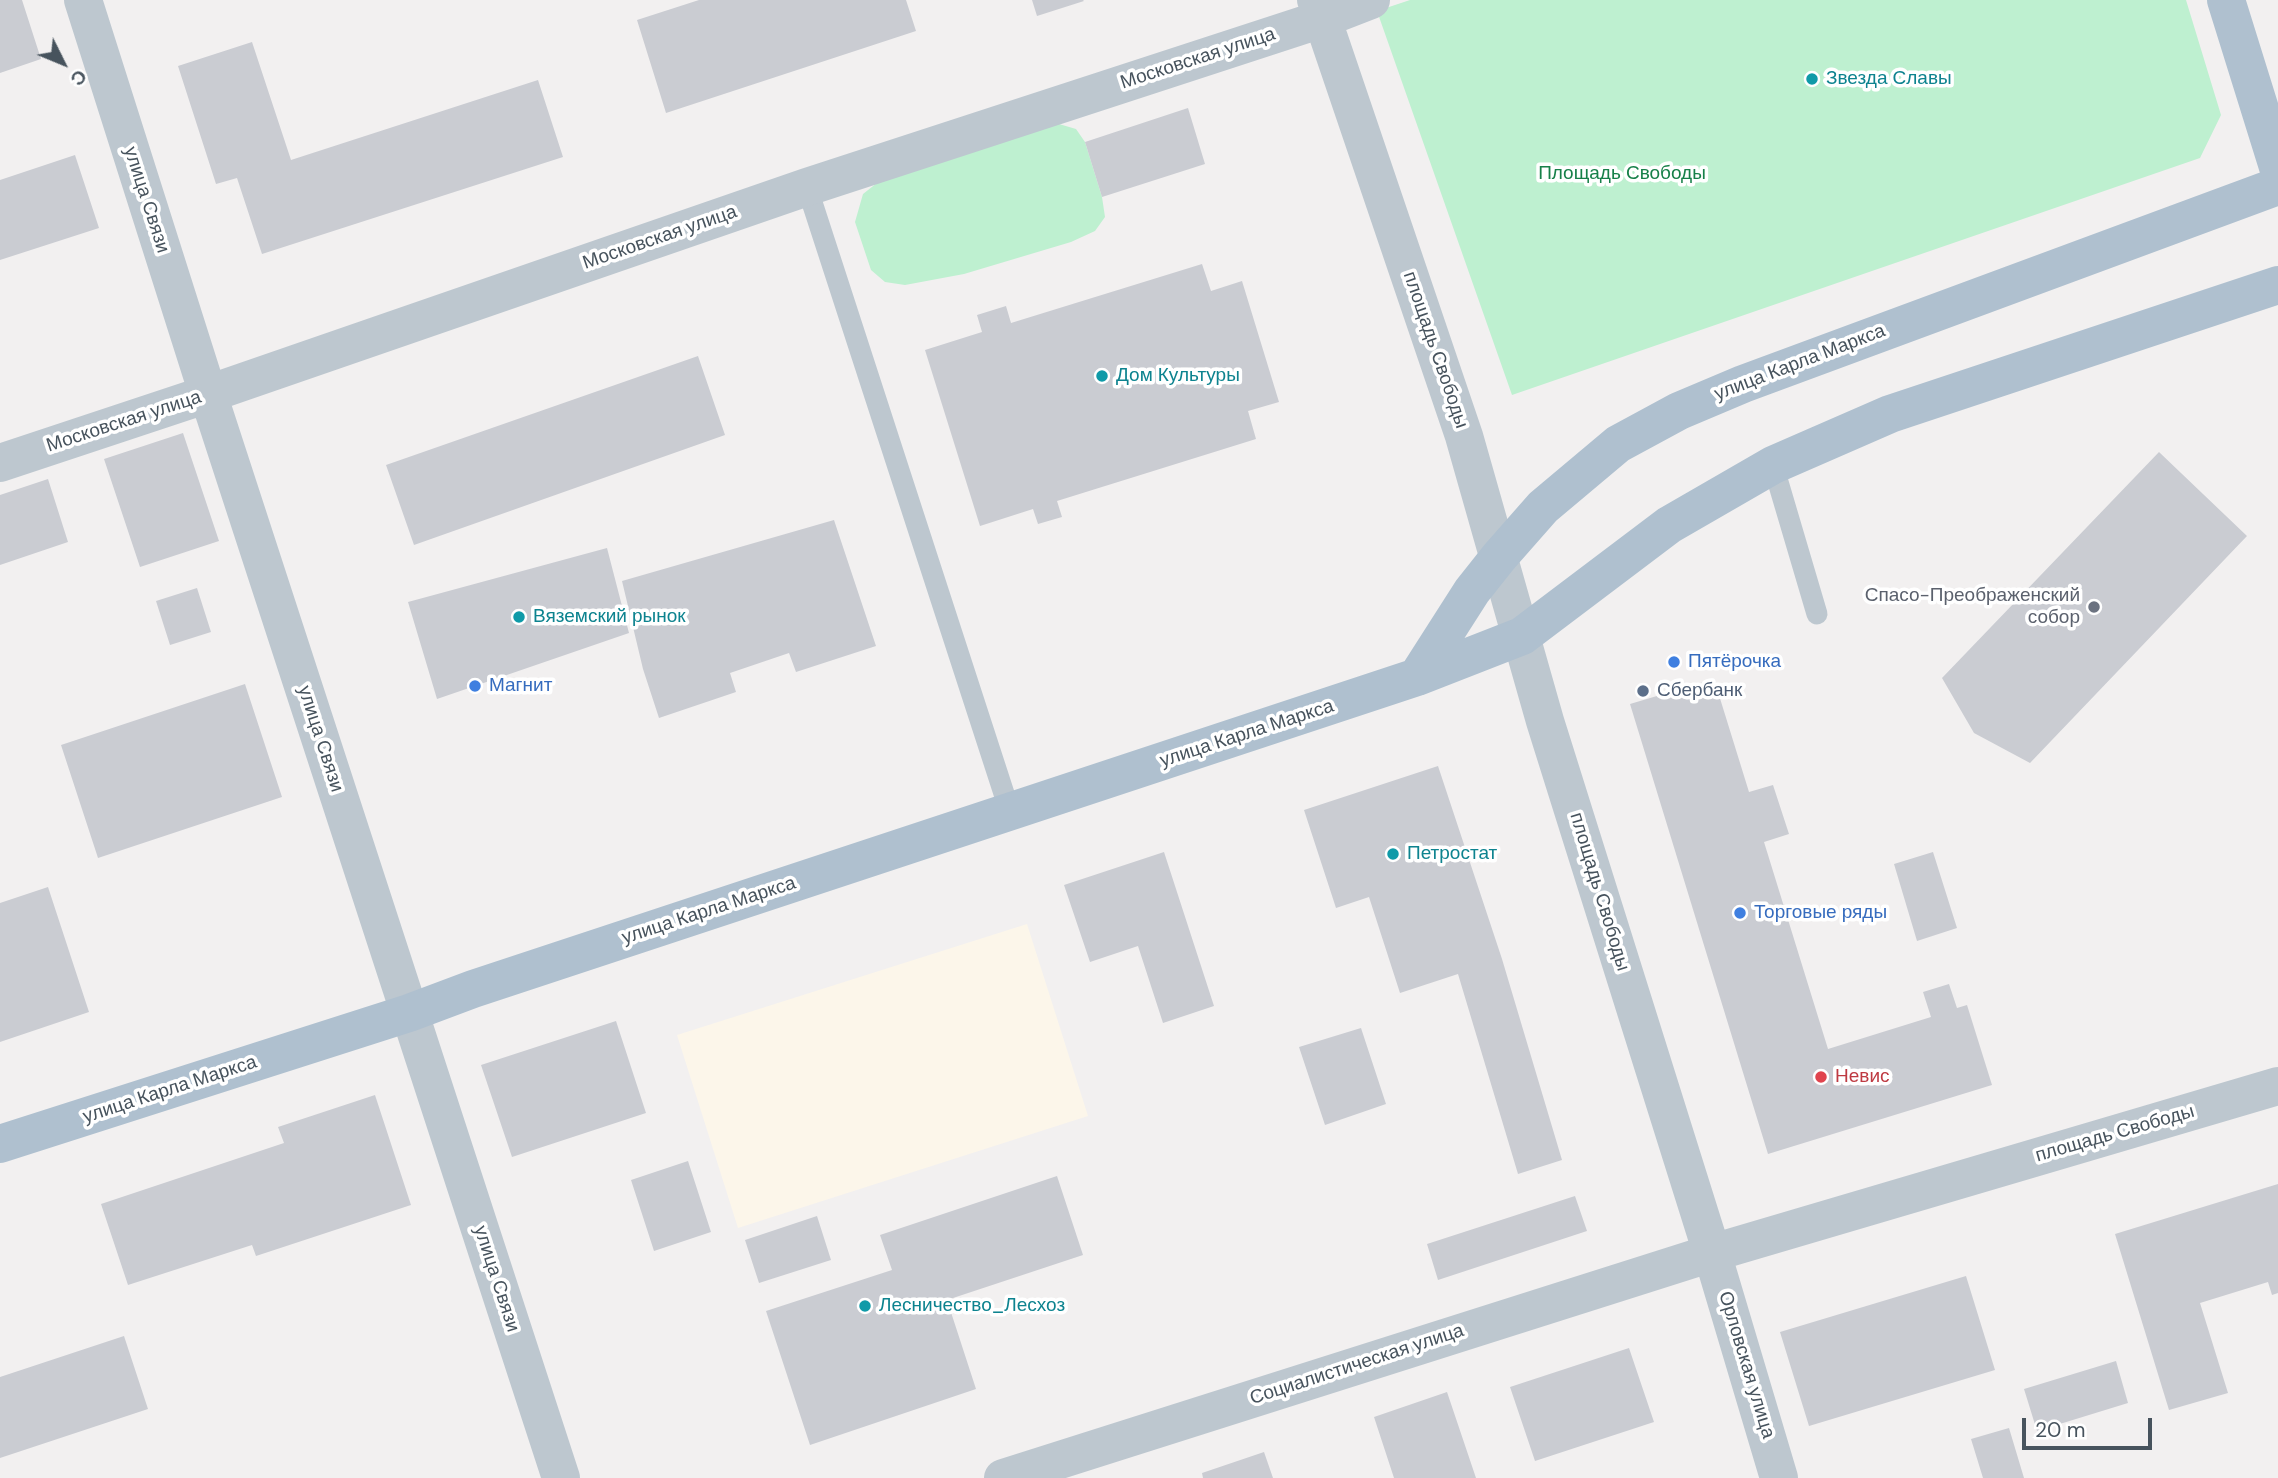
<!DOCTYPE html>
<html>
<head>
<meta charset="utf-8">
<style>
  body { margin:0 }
  #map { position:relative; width:2278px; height:1478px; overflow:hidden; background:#f2f0f0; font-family:"DM Sans",sans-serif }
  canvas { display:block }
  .north { position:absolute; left:28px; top:28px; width:70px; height:70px; -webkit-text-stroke:5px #fff; paint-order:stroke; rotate:133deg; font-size:19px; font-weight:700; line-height:28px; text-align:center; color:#47535d }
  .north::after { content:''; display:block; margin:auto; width:24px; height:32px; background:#47535d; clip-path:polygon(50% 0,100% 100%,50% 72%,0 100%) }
  .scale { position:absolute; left:2022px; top:1418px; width:130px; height:32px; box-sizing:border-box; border:4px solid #47535d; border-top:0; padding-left:9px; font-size:21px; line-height:24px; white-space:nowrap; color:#47535d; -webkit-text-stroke:5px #fff; paint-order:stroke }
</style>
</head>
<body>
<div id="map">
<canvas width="2278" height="1478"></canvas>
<div class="north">С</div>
<div class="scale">20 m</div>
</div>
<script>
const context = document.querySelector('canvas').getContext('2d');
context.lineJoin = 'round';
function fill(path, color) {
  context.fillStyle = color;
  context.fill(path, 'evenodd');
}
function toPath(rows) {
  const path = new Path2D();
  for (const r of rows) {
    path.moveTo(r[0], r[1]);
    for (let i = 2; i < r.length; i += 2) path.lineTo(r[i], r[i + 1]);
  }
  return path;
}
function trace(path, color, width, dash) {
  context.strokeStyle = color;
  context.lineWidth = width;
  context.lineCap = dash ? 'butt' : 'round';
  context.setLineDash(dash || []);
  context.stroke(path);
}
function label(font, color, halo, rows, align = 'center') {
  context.font = font + ' "DM Sans",sans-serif';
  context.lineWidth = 7;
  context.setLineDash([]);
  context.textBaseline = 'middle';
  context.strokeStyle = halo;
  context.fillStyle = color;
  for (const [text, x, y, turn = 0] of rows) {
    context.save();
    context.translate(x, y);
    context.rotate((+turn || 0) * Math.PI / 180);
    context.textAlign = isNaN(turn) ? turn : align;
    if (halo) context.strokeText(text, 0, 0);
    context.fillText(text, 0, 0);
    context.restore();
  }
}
fill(toPath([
  [1027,924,1088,1116,738,1228,677,1035]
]), '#fcf6ea');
fill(toPath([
  [1410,0,2186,0,2221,115,2200,158,1512,395,1377,11],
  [1059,124,1076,129,1085,142,1102,197,1105,217,1095,231,1071,242,964,274,905,285,885,282,871,270,855,222,863,194,882,179]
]), '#bef0d0');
fill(toPath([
  [0,0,22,0,41,59,0,73],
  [699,0,906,0,916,31,666,113,637,20],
  [1032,0,1083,0,1084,1,1037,16],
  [252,42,291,160,538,80,563,157,262,254,237,178,216,184,178,66],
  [1188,108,1205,164,1102,197,1085,142],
  [75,155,99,228,0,260,0,180],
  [1202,264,1211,291,1242,281,1279,402,1248,411,1256,439,1057,501,1062,517,1038,524,1033,509,980,526,925,350,982,332,977,315,1006,306,1011,323],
  [698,356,725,435,414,545,386,465],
  [183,433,219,541,140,567,104,459],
  [2159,452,2247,536,2030,763,1974,733,1942,678],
  [48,479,68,542,0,565,0,495],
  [834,520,876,646,796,672,789,653,730,673,736,692,659,718,643,669,622,581],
  [607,548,629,633,437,699,408,602],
  [197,588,211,632,170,645,156,601],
  [1714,679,1749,792,1773,785,1789,834,1764,842,1828,1049,1931,1017,1923,992,1949,984,1957,1008,1967,1005,1992,1085,1768,1154,1630,704],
  [245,684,282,797,98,858,61,745],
  [1438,766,1502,959,1562,1160,1518,1174,1458,974,1400,993,1369,897,1336,908,1304,810],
  [1164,852,1214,1006,1163,1023,1138,946,1090,962,1064,885],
  [1933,852,1957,928,1917,941,1894,864],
  [48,887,89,1012,0,1042,0,903],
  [616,1021,646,1113,512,1157,481,1065],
  [1361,1028,1386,1104,1325,1125,1299,1047],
  [375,1095,411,1205,256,1256,252,1245,128,1285,101,1204,284,1143,278,1127],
  [688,1161,711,1232,654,1251,631,1180],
  [1057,1176,1083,1255,947,1300,976,1389,810,1445,766,1311,892,1270,880,1235],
  [2278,1184,2278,1293,2272,1295,2268,1282,2200,1303,2228,1393,2169,1410,2115,1234],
  [1575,1196,1587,1231,1438,1280,1427,1244],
  [817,1216,831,1260,759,1283,745,1240],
  [1966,1276,1995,1370,1809,1426,1780,1332],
  [124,1336,148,1409,0,1458,0,1377],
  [1629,1348,1654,1422,1535,1461,1510,1387],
  [2116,1361,2128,1403,2037,1431,2024,1389],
  [1447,1392,1476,1478,1394,1478,1374,1417],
  [2009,1428,2024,1478,1983,1478,1971,1439],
  [1264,1452,1273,1478,1203,1478,1202,1473]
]), '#caccd2');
trace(toPath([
  [807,187,1010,812],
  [1773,465,1817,614]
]), '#bdc7cf', 21);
trace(toPath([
  [83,0,208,394,561,1478],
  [1316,0,1464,436,1545,721,1712,1253,1779,1478],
  [0,463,208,394,807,187,1322,19,1371,0],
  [1003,1478,1712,1253,2278,1086]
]), '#bdc7cf', 38);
trace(toPath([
  [2226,0,2278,167],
  [1417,677,1472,591,1499,557,1543,507,1618,444,1679,411,1743,384,2278,186],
  [0,1144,409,1013,473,989,1417,677,1522,636,1669,525,1773,465,1890,414,2278,285]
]), '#afc0cf', 38);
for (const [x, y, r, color] of [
  [1812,79,7,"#0f9aa8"],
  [1102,376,7,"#0f9aa8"],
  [2094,607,7,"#6b7280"],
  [519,617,7,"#0f9aa8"],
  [1674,662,7,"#3f7fe0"],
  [475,686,7,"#3f7fe0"],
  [1643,691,7,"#5c6f8a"],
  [1393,854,7,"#0f9aa8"],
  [1740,913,7,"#3f7fe0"],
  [1821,1077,7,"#e0444e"],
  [865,1306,7,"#0f9aa8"]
]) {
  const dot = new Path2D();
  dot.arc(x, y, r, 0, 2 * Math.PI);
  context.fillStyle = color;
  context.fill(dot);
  trace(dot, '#fff', 2.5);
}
label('19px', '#47535d', '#fff', [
  ["Московская улица",1198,59,-18],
  ["улица Связи",146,200,72],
  ["Московская улица",660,238,-19],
  ["площадь Свободы",1435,350,71],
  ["улица Карла Маркса",1800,363,-21],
  ["Московская улица",124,422,-18],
  ["улица Карла Маркса",1247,734,-18],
  ["улица Связи",320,739,72],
  ["площадь Свободы",1599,892,73],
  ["улица Карла Маркса",709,911,-18],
  ["улица Карла Маркса",170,1090,-18],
  ["площадь Свободы",2115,1134,-16],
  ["улица Связи",496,1279,72],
  ["Социалистическая улица",1357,1365,-18],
  ["Орловская улица",1746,1365,73]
]);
label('19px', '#0d838f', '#fff', [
  ["Звезда Славы",1826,79],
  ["Дом Культуры",1116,376],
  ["Вяземский рынок",533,617],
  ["Петростат",1407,854],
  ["Лесничество_Лесхоз",879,1306]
], 'left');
label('19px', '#178049', '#fff', [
  ["Площадь Свободы",1622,174]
]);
label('19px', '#5b616d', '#fff', [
  ["Спасо-Преображенский",2080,596],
  ["собор",2080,618]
], 'right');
label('19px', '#366cbe', '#fff', [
  ["Пятёрочка",1688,662],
  ["Магнит",489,686],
  ["Торговые ряды",1754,913]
], 'left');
label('19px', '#4e5e75', '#fff', [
  ["Сбербанк",1657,691]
], 'left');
label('19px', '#be3a42', '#fff', [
  ["Невис",1835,1077]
], 'left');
</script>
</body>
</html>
